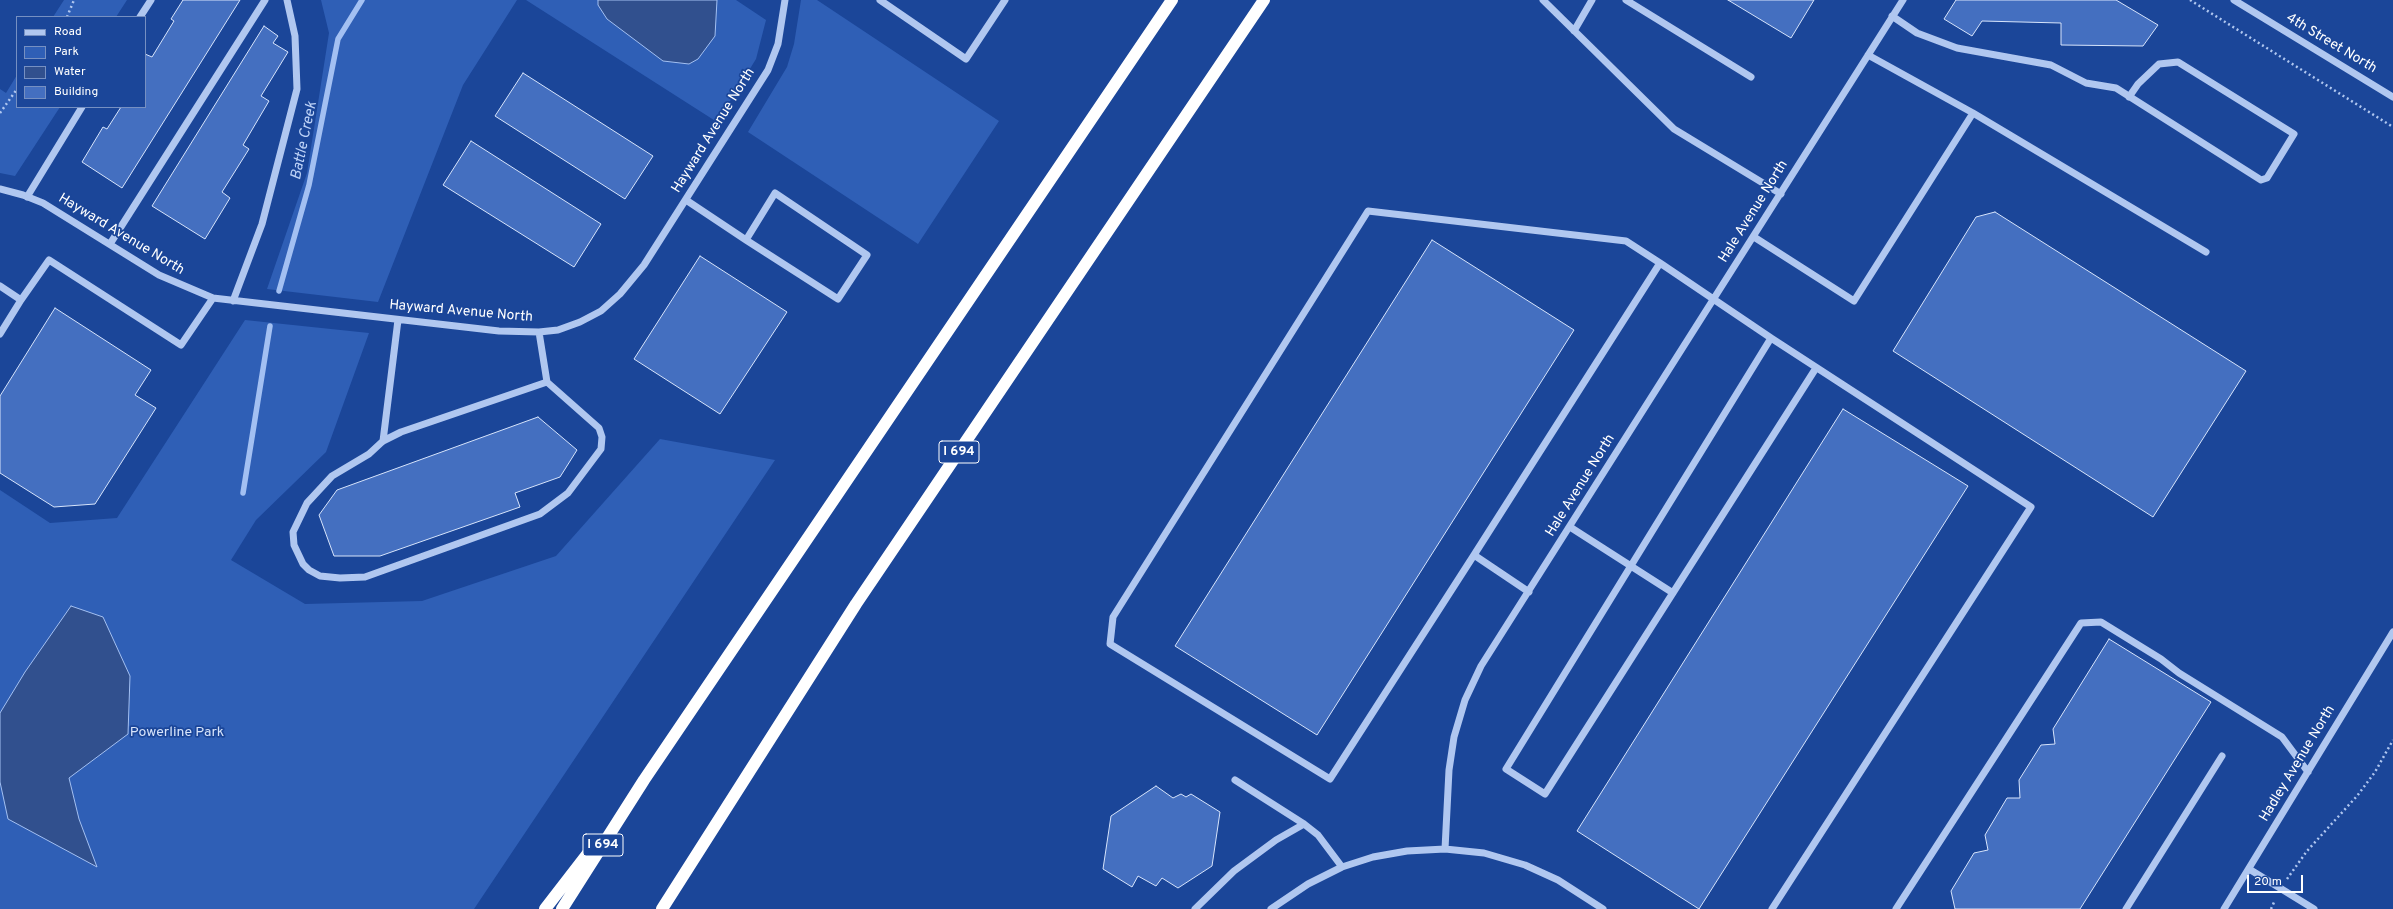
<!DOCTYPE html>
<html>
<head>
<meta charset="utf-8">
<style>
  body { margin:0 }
  #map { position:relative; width:2393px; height:909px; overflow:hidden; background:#1b4699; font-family:Overpass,sans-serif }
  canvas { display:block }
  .legend { position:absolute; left:16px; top:16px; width:130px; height:92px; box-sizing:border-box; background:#1b4699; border:1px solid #7690c2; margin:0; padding:5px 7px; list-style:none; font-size:12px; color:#fff }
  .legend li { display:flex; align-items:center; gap:8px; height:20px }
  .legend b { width:20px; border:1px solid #7690c2 }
  .scale { position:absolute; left:2247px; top:875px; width:56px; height:18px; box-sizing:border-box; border:2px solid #fff; border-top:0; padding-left:5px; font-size:12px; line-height:14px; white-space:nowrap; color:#fff; -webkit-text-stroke:3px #1b4699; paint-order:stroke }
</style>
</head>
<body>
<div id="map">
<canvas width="2393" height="909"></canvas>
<ul class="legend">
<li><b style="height:5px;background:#b0c7f0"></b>Road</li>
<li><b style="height:11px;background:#2f5fb6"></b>Park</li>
<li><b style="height:11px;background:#31508e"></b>Water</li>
<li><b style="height:11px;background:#446fc0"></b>Building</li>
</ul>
<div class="scale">20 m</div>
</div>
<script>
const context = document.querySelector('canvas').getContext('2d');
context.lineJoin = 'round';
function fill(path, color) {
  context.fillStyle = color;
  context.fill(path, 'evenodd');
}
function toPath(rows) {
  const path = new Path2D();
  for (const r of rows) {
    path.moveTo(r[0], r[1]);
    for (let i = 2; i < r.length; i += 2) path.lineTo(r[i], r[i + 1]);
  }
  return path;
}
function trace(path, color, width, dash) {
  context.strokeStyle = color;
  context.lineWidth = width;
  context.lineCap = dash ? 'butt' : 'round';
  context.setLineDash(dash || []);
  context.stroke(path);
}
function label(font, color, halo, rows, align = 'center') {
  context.font = font + ' Overpass,sans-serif';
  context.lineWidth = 3.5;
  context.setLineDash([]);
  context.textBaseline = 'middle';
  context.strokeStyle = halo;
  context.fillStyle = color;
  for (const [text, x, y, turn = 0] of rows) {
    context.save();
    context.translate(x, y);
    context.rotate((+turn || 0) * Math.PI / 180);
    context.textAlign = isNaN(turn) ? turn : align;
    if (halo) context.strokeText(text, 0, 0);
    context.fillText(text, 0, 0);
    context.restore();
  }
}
fill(toPath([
  [64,0,127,0,116,17,53,17],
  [321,0,517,0,463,85,378,302,267,289,307,173,329,33],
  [526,0,736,0,766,20,756,59,717,122],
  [801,0,817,0,999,121,918,244,748,132,787,67,794,44],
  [17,75,17,107,60,107,15,176,0,173,0,89,6,93],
  [245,320,369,333,326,452,256,520,231,560,305,604,422,601,556,556,660,439,775,460,474,909,0,909,0,490,50,523,117,518]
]), '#2f5fb6');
const water = toPath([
  [598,0,717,0,715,36,698,59,689,64,663,61,607,19,598,5,598,0],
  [71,606,103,617,130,676,128,734,69,778,79,819,97,867,8,819,0,782,0,713,25,672,71,606]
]);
fill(water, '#31508e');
trace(water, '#a3c0f2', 1);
trace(toPath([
  [279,291,309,185,338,39,362,0],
  [243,493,270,326]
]), '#a3c0f2', 5.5);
const building = toPath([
  [183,0,240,0,122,188,82,162,103,127,107,129,121,107,145,107,145,54,152,57,174,21,171,19,183,0],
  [1728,0,1814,0,1791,38,1728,0],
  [1956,0,2116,0,2158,25,2143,46,2061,45,2061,23,1982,21,1972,36,1944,19,1956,0],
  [264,26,278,36,273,43,288,52,261,96,269,101,243,145,249,149,222,192,230,198,205,239,152,206,264,26],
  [523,73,653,156,625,199,495,116,523,73],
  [471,141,601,224,574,267,443,185,471,141],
  [1995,212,2246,371,2153,517,1893,351,1976,217,1995,212],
  [1432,240,1574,330,1317,735,1175,646,1432,240],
  [700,256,787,312,720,414,634,359,700,256],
  [55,308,151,370,135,395,156,408,95,504,54,507,0,473,0,396,55,308],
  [1843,409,1968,486,1699,909,1577,831,1843,409],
  [538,417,577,450,560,477,515,493,520,507,380,556,334,556,319,515,337,490,538,417],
  [2109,639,2211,702,2080,909,1955,909,1951,891,1974,853,1988,850,1985,835,2007,798,2020,798,2019,780,2041,745,2055,744,2053,729,2109,639],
  [1156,786,1173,798,1181,794,1186,797,1191,794,1220,812,1212,866,1178,888,1162,878,1156,886,1138,876,1132,887,1103,869,1111,816,1156,786]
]);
fill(building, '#446fc0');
trace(building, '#d7e4fb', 1);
trace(toPath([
  [2190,0,2393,127],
  [67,17,74,0],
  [0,113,17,89],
  [2287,879,2307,851,2357,796,2375,772,2393,740],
  [2271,909,2275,900]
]), '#b0c7f0', 2.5, [2, 3]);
trace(toPath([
  [880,0,966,59,1005,0],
  [1543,0,1674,129,1781,194],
  [1626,0,1751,77],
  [2234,0,2393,97],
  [1892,16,1917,33,1957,48,2051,65,2086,83,2116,88,2261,180,2267,178,2294,134,2178,62,2159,64,2138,84,2129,97],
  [140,17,151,0],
  [1574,31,1592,0],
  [1868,55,1973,113,2206,252],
  [0,189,23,195,43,203,159,275,213,298,499,331,539,332,558,330,580,322,601,311,620,294,644,265,768,70,778,44,785,0],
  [27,197,82,107],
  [686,200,746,240,838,299,867,255,775,193,746,240],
  [1754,237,1854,301,1973,113],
  [110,244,265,0],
  [1660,263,1771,338],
  [0,286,21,300,49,260,181,345,213,298],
  [233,301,262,224,297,89,295,36,287,0],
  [539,332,547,382,599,428,602,437,601,449,568,493,540,514,365,577,340,578,320,576,309,570,303,564,294,545,293,532,307,503,332,476,369,454,383,441,401,432,547,382],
  [0,334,21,300],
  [383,441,398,320],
  [1570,527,1673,593],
  [1474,555,1660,263,1626,241,1368,211,1113,617,1110,644,1330,779,1474,555,1529,592],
  [1235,780,1304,824,1318,835,1342,867],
  [1445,849,1449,770,1454,737,1465,700,1481,666,1903,0],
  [2249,869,2314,909],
  [1195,909,1234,871,1276,840,1304,824],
  [1271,909,1308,884,1342,867,1373,857,1407,851,1445,849,1484,853,1525,865,1558,880,1603,909],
  [1772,909,2031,507,1771,338,1506,769,1545,794,1816,368],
  [1896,909,2081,623,2101,622,2161,659,2179,673,2282,737,2308,772],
  [2126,909,2222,756],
  [2224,909,2393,632]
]), '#b0c7f0', 7);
trace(toPath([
  [545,909,596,843],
  [562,909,644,780,1172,0],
  [662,909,856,604,1264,0]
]), '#fff', 12);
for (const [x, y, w] of [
  [959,452,40],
  [603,845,40]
]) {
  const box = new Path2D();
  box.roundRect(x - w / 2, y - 11, w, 22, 3);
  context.fillStyle = '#1b4699';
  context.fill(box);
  trace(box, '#fff', 1);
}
label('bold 13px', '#fff', null, [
  ["I 694",959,452],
  ["I 694",603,845]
]);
label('14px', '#fff', '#1b4699', [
  ["4th Street North",2331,44,31],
  ["Hayward Avenue North",714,131,-58],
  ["Hale Avenue North",1754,212,-58],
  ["Hayward Avenue North",121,235,31],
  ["Hayward Avenue North",461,312,5],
  ["Hale Avenue North",1581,486,-58],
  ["Hadley Avenue North",2298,764,-59]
]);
label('14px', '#d7e4fb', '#1b4699', [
  ["Powerline Park",177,733]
]);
label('italic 15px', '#bdd2f7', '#1b4699', [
  ["Battle Creek",305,141,-78]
]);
</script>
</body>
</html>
